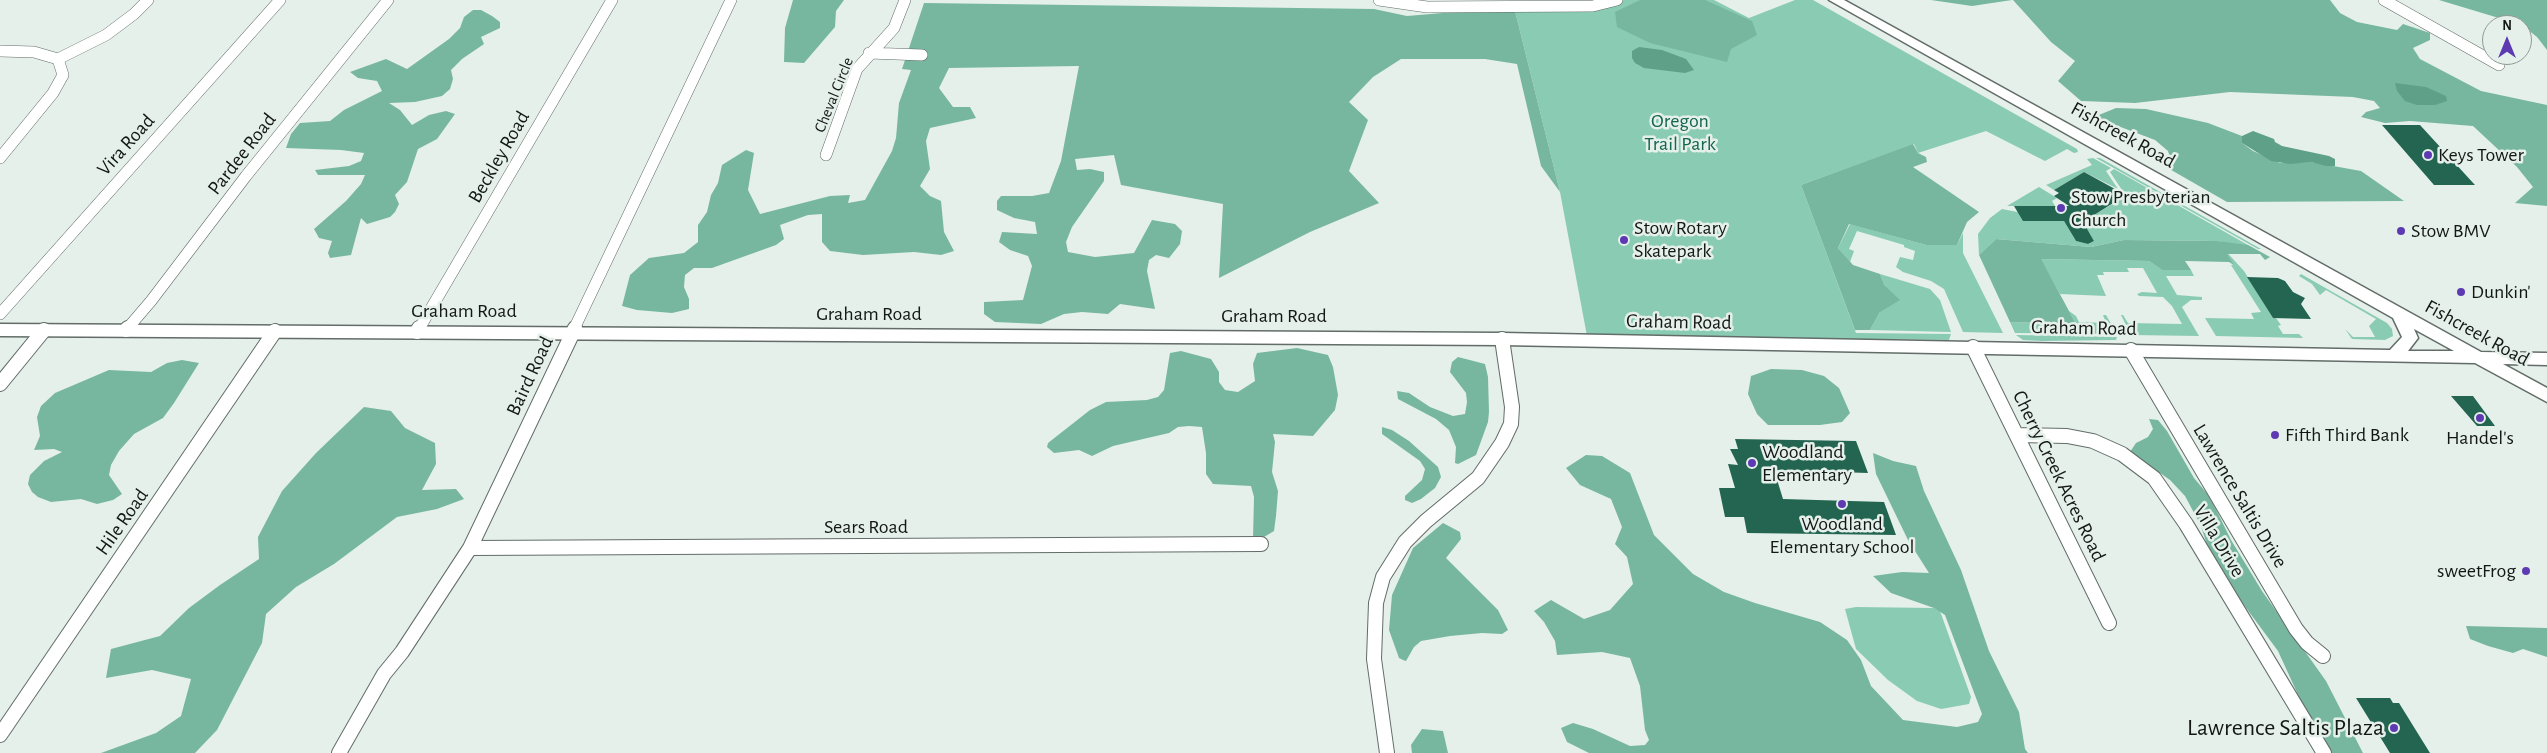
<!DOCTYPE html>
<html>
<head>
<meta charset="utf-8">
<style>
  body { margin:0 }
  #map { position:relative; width:2547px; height:753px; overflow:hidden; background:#e5f0eb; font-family:"Alegreya Sans",sans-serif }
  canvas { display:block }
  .north { position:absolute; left:2482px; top:15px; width:50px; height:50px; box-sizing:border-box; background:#e5f0eb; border:1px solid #919996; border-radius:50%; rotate:0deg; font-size:14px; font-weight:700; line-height:20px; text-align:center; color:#131716 }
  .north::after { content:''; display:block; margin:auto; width:18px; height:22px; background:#5e3ab2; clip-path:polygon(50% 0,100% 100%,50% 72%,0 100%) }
</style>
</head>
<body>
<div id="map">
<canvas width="2547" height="753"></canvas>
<div class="north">N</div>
</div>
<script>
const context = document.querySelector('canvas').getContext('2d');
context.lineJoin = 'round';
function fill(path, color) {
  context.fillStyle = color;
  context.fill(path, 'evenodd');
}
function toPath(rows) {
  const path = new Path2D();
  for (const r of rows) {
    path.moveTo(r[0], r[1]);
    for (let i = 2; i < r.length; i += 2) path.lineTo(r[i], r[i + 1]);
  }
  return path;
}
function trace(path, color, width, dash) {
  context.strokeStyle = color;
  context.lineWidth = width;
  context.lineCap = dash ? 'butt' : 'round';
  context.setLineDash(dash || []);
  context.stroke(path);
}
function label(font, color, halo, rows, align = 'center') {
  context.font = font + ' "Alegreya Sans",sans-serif';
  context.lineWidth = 5;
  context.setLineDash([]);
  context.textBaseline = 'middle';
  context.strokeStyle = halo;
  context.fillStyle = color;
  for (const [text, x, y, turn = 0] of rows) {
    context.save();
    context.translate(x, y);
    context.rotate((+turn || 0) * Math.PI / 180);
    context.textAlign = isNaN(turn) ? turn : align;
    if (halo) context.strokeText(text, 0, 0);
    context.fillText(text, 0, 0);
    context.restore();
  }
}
fill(toPath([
  [1617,0,1714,0,1749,18,1795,0,1813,0,2077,149,2078,152,2074,153,2067,149,2045,161,1986,131,1918,153,1914,144,1801,185,1856,333,1951,334,1949,340,1587,336,1560,192,1514,7],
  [2093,158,2111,168,2106,171,2118,189,2084,172,2054,190,2046,185,2092,165,2087,159],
  [2096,158,2100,158,2261,249,2258,249],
  [2114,169,2255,249,2217,241,2124,240,2091,247,1996,239,1979,255,1978,234,1990,218,2002,209,2064,221,2076,241,2088,244,2094,241,2078,215,2087,210,2096,214,2126,196,2119,192,2122,190,2110,172],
  [2039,187,2057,198,2052,201,2055,206,2007,206],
  [1850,224,1926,245,1957,245,1963,233,1963,253,2003,333,1963,332,1944,289,1931,281,1903,272,1896,267,1900,257,1913,260,1915,251,1904,247,1904,245,1857,231,1849,249,1854,251,1850,262,1838,248],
  [2223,248,2244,271,2273,318,2276,318,2281,325,2278,326,2283,334,2299,334,2303,338,2216,336,2205,318,2254,319,2251,313,2261,312,2231,265,2233,265],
  [2040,259,2149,261,2162,270,2191,270,2194,276,2166,276,2177,295,2202,297,2202,300,2191,300,2182,307,2199,336,2131,335,2121,315,2123,315,2128,323,2182,324,2172,306,2163,297,2139,296,2137,294,2142,292,2157,293,2143,268,2127,268,2129,272,2103,272,2104,275,2097,275,2106,296,2060,294],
  [1880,274,1930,289,1940,300,1951,332,1870,330,1880,312,1885,286],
  [2301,274,2387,323,2392,329,2393,336,2385,340,2352,339,2345,329,2353,337,2375,337,2369,326,2376,319,2326,290,2320,295,2312,284,2299,276],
  [2069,311,2076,316,2079,322,2106,323,2103,315,2106,315,2117,334,2015,333,2010,322,2076,324],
  [2016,335,2071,336,2117,337,2116,340,2042,341,2023,340],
  [1856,607,1934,608,1940,611,1971,697,1969,704,1941,709,1917,701,1888,680,1856,649,1845,609]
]), '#8acbb3');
fill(toPath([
  [793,0,844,0,836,11,835,27,804,63,784,62,785,28],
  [1640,0,1705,0,1752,21,1757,35,1731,49,1727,62,1650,43,1617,27,1615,12],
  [1931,0,2012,0,1972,6],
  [2013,0,2330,0,2340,13,2357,22,2397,30,2403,24,2430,33,2430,40,2413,48,2420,59,2481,91,2547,105,2547,206,2515,203,2533,187,2517,167,2473,126,2410,121,2385,123,2361,117,2366,112,2380,108,2374,101,2353,97,2230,92,2135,103,2081,101,2058,81,2075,61,2051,42],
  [2439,0,2547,0,2547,50,2537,37,2522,25],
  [924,3,1374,9,1407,16,1514,7,1560,192,1541,166,1517,64,1485,59,1401,59,1373,77,1349,102,1368,120,1349,171,1379,203,1310,232,1219,278,1223,204,1121,185,1114,155,1075,159,1077,170,1090,169,1104,172,1104,181,1072,227,1066,242,1068,252,1095,257,1134,253,1152,220,1175,224,1182,231,1180,244,1169,258,1156,255,1149,260,1147,271,1155,309,1120,304,1108,314,1082,312,1064,314,1041,324,995,322,984,314,984,302,1023,300,1032,266,1028,256,1010,250,999,242,1002,232,1037,234,1035,222,1014,218,997,210,997,201,1001,196,1032,196,1049,193,1061,161,1079,66,949,68,939,88,953,107,970,107,976,118,930,128,926,141,930,169,920,186,930,196,941,201,944,232,954,251,941,255,914,252,863,255,830,251,822,242,822,214,808,215,780,225,784,239,776,245,712,268,694,268,685,275,684,287,689,299,689,309,672,313,637,310,622,306,630,275,649,258,684,253,698,242,698,225,707,212,711,195,718,183,722,165,746,150,754,153,748,190,760,214,830,196,850,195,848,203,865,200,892,151,896,138,899,103,911,70,902,69],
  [473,10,481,10,492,16,500,22,500,28,481,37,484,44,462,59,451,70,453,79,450,89,442,96,415,102,389,103,400,110,412,125,429,115,446,111,455,114,437,139,418,149,407,182,395,195,399,204,395,212,390,217,367,224,361,218,351,255,330,258,328,253,332,241,319,238,314,229,346,201,361,184,365,175,318,175,315,170,349,166,361,161,364,153,341,150,286,148,291,134,300,123,330,121,344,110,382,91,377,81,358,78,350,72,386,59,407,69,449,39,460,28,464,17],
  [2116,108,2146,109,2208,123,2242,136,2242,143,2253,151,2280,163,2311,162,2361,171,2404,201,2227,202,2166,167,2171,161,2168,151,2155,140,2094,117],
  [1913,144,1918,153,1926,157,1927,162,1913,167,1979,212,1967,222,1957,245,1926,245,1849,224,1838,248,1853,265,1880,274,1885,286,1900,300,1880,312,1870,330,1855,330,1801,185],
  [1996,239,2091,247,2124,240,2217,241,2248,245,2270,257,2265,260,2260,254,2227,254,2234,265,2229,262,2185,261,2191,270,2162,270,2149,261,2041,259,2076,324,2010,322,1979,255],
  [1297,348,1328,355,1333,367,1338,395,1335,410,1313,436,1273,434,1275,442,1272,472,1278,491,1276,516,1274,531,1264,537,1253,539,1254,497,1251,486,1213,484,1206,474,1206,453,1202,427,1189,426,1178,427,1169,433,1113,446,1092,456,1079,450,1054,453,1047,447,1048,443,1090,410,1106,402,1147,400,1158,397,1164,390,1170,353,1181,351,1211,359,1219,372,1219,382,1225,390,1238,392,1255,381,1253,364,1257,353],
  [1458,357,1485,364,1488,377,1489,412,1488,422,1476,455,1458,464,1455,463,1456,447,1449,430,1436,419,1398,399,1397,391,1409,393,1430,407,1453,416,1465,414,1467,402,1466,393,1450,372,1452,362],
  [182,360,199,363,174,403,163,418,134,434,119,451,111,465,109,475,122,494,113,500,97,504,81,499,51,502,38,497,32,492,28,484,30,475,44,461,62,452,54,449,34,450,40,436,37,417,41,406,55,393,109,370,151,372,167,363],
  [1771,369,1802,370,1824,376,1839,388,1850,413,1842,422,1820,425,1768,425,1757,414,1748,394,1751,376],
  [364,407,391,411,405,428,435,443,436,464,422,490,456,489,464,499,437,509,397,517,334,564,296,587,266,614,262,643,217,730,195,753,101,753,156,733,181,716,191,679,152,670,106,678,111,649,160,636,189,608,220,585,259,559,258,537,282,491,316,453],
  [2149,419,2158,420,2167,431,2194,478,2210,497,2231,540,2262,591,2326,681,2363,753,2332,753,2299,697,2278,651,2238,597,2210,553,2200,524,2185,496,2170,480,2130,452,2136,443,2148,437,2153,429],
  [1382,427,1392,430,1409,441,1438,467,1441,477,1435,488,1421,499,1412,503,1405,500,1405,496,1422,480,1425,469,1420,461,1382,434],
  [1873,453,1893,461,1916,466,1924,491,1961,570,1989,651,2019,712,2025,749,2028,753,1589,753,1567,742,1561,728,1573,723,1593,729,1630,746,1645,745,1649,740,1645,730,1640,686,1630,658,1602,652,1557,655,1555,641,1544,622,1534,611,1551,600,1584,619,1610,610,1633,584,1627,557,1615,544,1622,527,1611,499,1580,485,1566,468,1586,455,1602,456,1630,473,1654,535,1693,574,1724,592,1755,603,1820,622,1847,640,1861,660,1871,686,1903,720,1957,727,1978,722,1982,714,1945,615,1934,608,1891,593,1873,576,1902,572,1929,573,1908,540,1876,474],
  [1443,523,1460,532,1461,539,1446,558,1498,610,1508,630,1502,634,1482,633,1450,636,1421,641,1414,647,1406,661,1403,660,1399,658,1389,630,1392,595,1413,548],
  [2466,626,2547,628,2547,657,2523,649,2513,653,2488,646,2470,639],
  [1422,729,1443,731,1448,753,1412,753,1411,745]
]), '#77b79f');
fill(toPath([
  [1639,47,1662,50,1686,59,1694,70,1685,73,1644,68,1635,63,1632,58,1632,51],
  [2395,83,2426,87,2446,96,2447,101,2435,105,2417,105,2405,101,2397,91],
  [2253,131,2274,139,2275,142,2282,146,2329,156,2335,159,2335,166,2326,166,2311,162,2290,164,2271,161,2242,143,2242,136]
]), '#5fa088');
fill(toPath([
  [2382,125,2420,125,2475,185,2434,185],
  [2084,172,2126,195,2083,222,2094,241,2088,244,2076,241,2064,221,2023,221,2014,206,2069,206,2054,196,2059,193,2054,190],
  [2247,277,2278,278,2285,281,2293,292,2305,298,2301,304,2311,319,2273,318],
  [2451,396,2473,396,2495,426,2477,426],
  [1735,439,1856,441,1868,473,1774,470,1783,499,1884,502,1896,535,1747,533,1744,517,1725,517,1719,488,1735,488,1728,464,1738,465,1730,449,1738,449],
  [2356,698,2390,698,2393,703,2399,703,2430,753,2390,753]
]), '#236551');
const minorFar1 = toPath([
  [1379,0,1427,7,1593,6,1617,0],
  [2384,0,2499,65],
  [0,51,34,52,58,59,63,75,53,93,0,158],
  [869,53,922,55],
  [58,59,106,35,134,14,148,0],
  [826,155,857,69,894,28,905,0],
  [0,314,280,0],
  [127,329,151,301,246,176,388,0],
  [419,329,612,0],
  [574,329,731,0]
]);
const minor = toPath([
  [126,330,128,328],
  [417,332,419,328],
  [1973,347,2109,623],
  [2131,350,2296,629,2307,643,2323,656],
  [0,384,44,330],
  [2017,435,2067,436,2093,441,2122,454,2154,478,2186,524,2324,753],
  [470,548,1261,544],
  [0,735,275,331],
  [339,753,384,674,402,652,470,548,575,328],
  [1387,753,1374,659,1376,603,1383,577,1405,542,1426,521,1478,478,1502,443,1511,424,1512,407,1502,339]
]);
const major = toPath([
  [1829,0,1844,0,2481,352,2547,353,2547,365,2503,364,2547,388,2547,402,2475,363,1502,345,0,336,0,324,1502,333,2390,350,2402,337,2393,318,1829,0],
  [2414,329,2454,351,2408,351,2418,338,2414,329]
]);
trace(minorFar1, '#626c68', 12);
trace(minor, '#626c68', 16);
trace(major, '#626c68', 3);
trace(minorFar1, '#fff', 11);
trace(minor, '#fff', 14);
fill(major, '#fff');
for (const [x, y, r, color] of [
  [2428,155,5,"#5e3ab2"],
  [2061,208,5,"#5e3ab2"],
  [2401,231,5,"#5e3ab2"],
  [1624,240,5,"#5e3ab2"],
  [2461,292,5,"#5e3ab2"],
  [2480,418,5,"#5e3ab2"],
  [2275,435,5,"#5e3ab2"],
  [1752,463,5,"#5e3ab2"],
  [1842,504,5,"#5e3ab2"],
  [2526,571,5,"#5e3ab2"],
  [2394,728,5,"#5e3ab2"]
]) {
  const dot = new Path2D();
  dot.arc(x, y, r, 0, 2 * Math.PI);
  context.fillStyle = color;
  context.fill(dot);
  trace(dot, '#e5f0eb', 2);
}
label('16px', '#131716', '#e5f0eb', [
  ["Cheval Circle",834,95,-68]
]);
label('20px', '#14664f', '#e5f0eb', [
  ["Oregon",1680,121],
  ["Trail Park",1680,144]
]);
label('20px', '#131716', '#e5f0eb', [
  ["Fishcreek Road",2123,135,29],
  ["Vira Road",126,145,-48],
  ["Pardee Road",242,154,-52],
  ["Beckley Road",499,157,-60],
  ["Graham Road",464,311],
  ["Graham Road",869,314],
  ["Graham Road",1274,316],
  ["Graham Road",1679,322,1],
  ["Graham Road",2084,328,1],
  ["Fishcreek Road",2477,333,29],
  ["Baird Road",530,376,-65],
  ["Cherry Creek Acres Road",2059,476,64],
  ["Lawrence Saltis Drive",2240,496,59],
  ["Hile Road",122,522,-55],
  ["Sears Road",866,527],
  ["Villa Drive",2219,541,59]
]);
label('20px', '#131716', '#e5f0eb', [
  ["Keys Tower",2438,155],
  ["Stow Presbyterian",2071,197],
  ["Church",2071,220],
  ["Stow Rotary",1634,228],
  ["Skatepark",1634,251],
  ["Stow BMV",2411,231],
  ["Dunkin'",2471,292],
  ["Fifth Third Bank",2285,435],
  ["Handel's",2480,438,"center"],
  ["Woodland",1762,452],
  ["Elementary",1762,475],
  ["Woodland",1842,524,"center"],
  ["Elementary School",1842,547,"center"],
  ["sweetFrog",2516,571,"right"]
], 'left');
label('24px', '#131716', '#e5f0eb', [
  ["Lawrence Saltis Plaza",2384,728]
], 'right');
</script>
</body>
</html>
